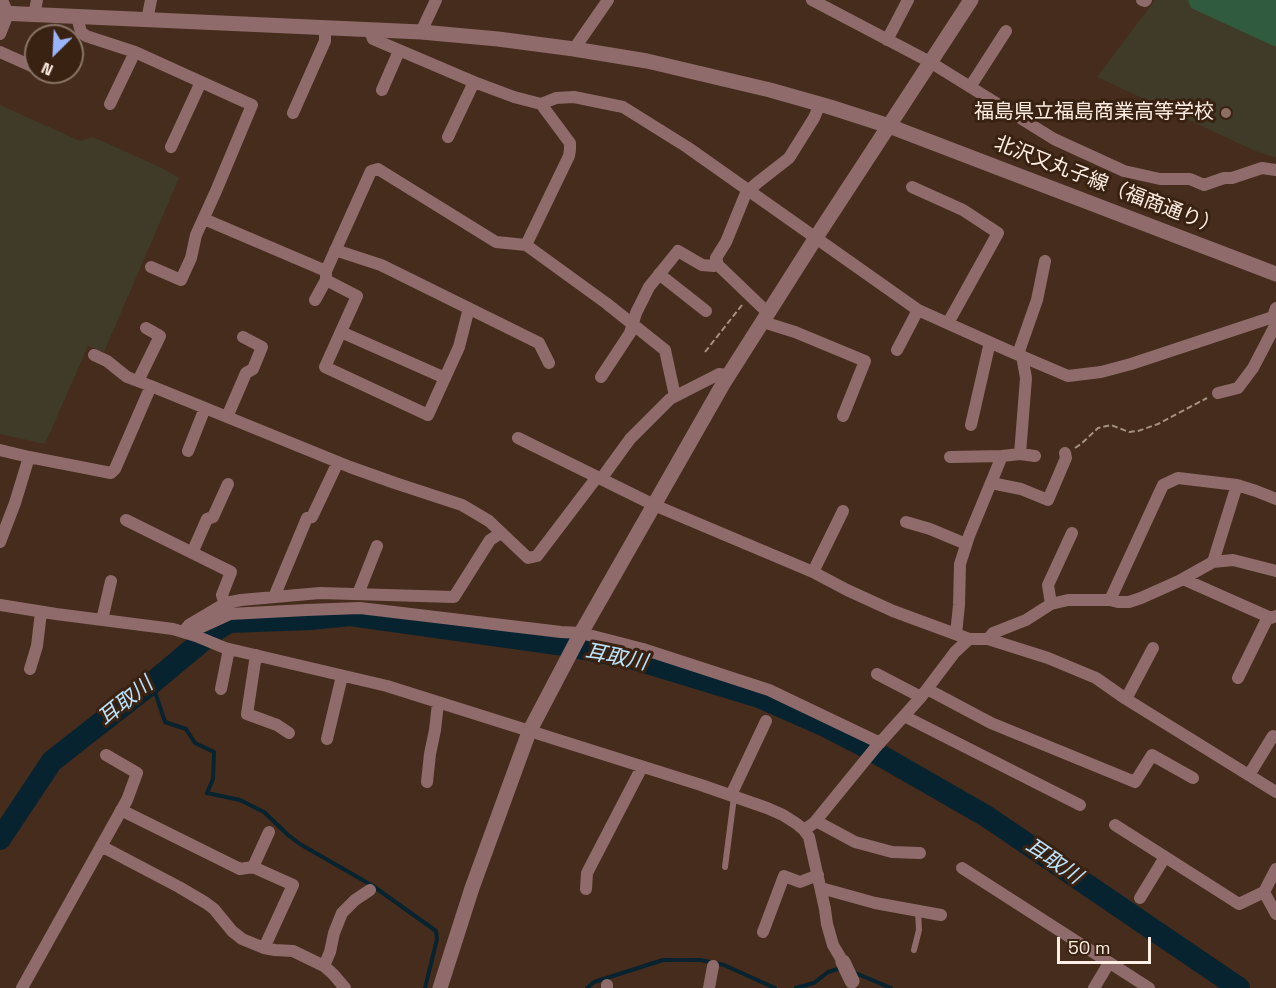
<!DOCTYPE html>
<html>
<head>
<meta charset="utf-8">
<style>
  body { margin:0 }
  #map { position:relative; width:1276px; height:988px; overflow:hidden; background:#452c1c; font-family:"Space Grotesk",sans-serif }
  canvas { display:block }
  .north { position:absolute; left:24px; top:24px; width:60px; height:60px; box-sizing:border-box; background:#3a2212; border:2px solid #897466; border-radius:50%; rotate:204deg; font-size:16px; font-weight:700; line-height:24px; text-align:center; color:#ffeee4 }
  .north::after { content:''; display:block; margin:auto; width:21px; height:27px; background:#9ab5fd; clip-path:polygon(50% 0,100% 100%,50% 72%,0 100%) }
  .scale { position:absolute; left:1057px; top:937px; width:94px; height:27px; box-sizing:border-box; border:3px solid #ffeee4; border-top:0; padding-left:8px; font-size:18px; line-height:21px; white-space:nowrap; color:#ffeee4; -webkit-text-stroke:4px #3a2212; paint-order:stroke }
</style>
</head>
<body>
<div id="map">
<canvas width="1276" height="988"></canvas>
<div class="north">N</div>
<div class="scale">50 m</div>
</div>
<script>
const context = document.querySelector('canvas').getContext('2d');
context.lineJoin = 'round';
function fill(path, color) {
  context.fillStyle = color;
  context.fill(path, 'evenodd');
}
function toPath(rows) {
  const path = new Path2D();
  for (const r of rows) {
    path.moveTo(r[0], r[1]);
    for (let i = 2; i < r.length; i += 2) path.lineTo(r[i], r[i + 1]);
  }
  return path;
}
function trace(path, color, width, dash) {
  context.strokeStyle = color;
  context.lineWidth = width;
  context.lineCap = dash ? 'butt' : 'round';
  context.setLineDash(dash || []);
  context.stroke(path);
}
function label(font, color, halo, rows, align = 'center') {
  context.font = font + ' "Space Grotesk","Noto Sans JP",sans-serif';
  context.lineWidth = 6;
  context.setLineDash([]);
  context.textBaseline = 'middle';
  context.strokeStyle = halo;
  context.fillStyle = color;
  for (const [text, x, y, turn = 0] of rows) {
    context.save();
    context.translate(x, y);
    context.rotate((+turn || 0) * Math.PI / 180);
    context.textAlign = isNaN(turn) ? turn : align;
    if (halo) context.strokeText(text, 0, 0);
    context.fillText(text, 0, 0);
    context.restore();
  }
}
fill(toPath([
  [1155,0,1276,0,1276,158,1253,150,1097,77],
  [0,105,80,141,93,137,162,168,179,178,104,352,88,346,45,444,0,434]
]), '#403a28');
fill(toPath([
  [1188,0,1276,0,1276,47,1191,8]
]), '#315b3e');
trace(toPath([
  [152,683,165,722,186,729,195,743,214,752,213,779,207,793,240,800,264,812,288,835,300,844,373,886,436,931,437,939,425,988],
  [853,972,891,988],
  [587,988,594,982,663,960,700,960,724,965,775,988],
  [796,988,814,983,828,972,841,968,843,968]
]), '#082330', 4);
trace(toPath([
  [0,839,52,761,152,683,213,632,229,622,311,619,350,615,557,644,631,658,759,697,825,726,864,746,986,816,1239,988]
]), '#082330', 22);
trace(toPath([
  [705,352,742,305],
  [1075,448,1081,444,1098,428,1111,425,1129,432,1138,431,1158,424,1207,398]
]), '#a59184', 2, [6, 3]);
trace(toPath([
  [725,867,734,797],
  [914,950,919,930,918,911]
]), '#8f6b6b', 6);
trace(toPath([
  [812,0,930,62,1054,139,1124,171,1160,179,1190,179,1204,185,1224,178,1232,178,1262,168,1276,170],
  [1142,0,1145,1,1146,0],
  [34,15,37,0],
  [77,17,81,32,86,36,135,52,252,105,216,191,196,235,191,258,181,280,151,267],
  [147,20,151,0],
  [369,29,373,39,474,82,514,97,541,104,570,143,570,150,569,156,526,245],
  [421,32,436,0],
  [0,34,8,14,2,0],
  [887,40,908,0],
  [574,49,608,0],
  [0,52,36,68],
  [46,72,54,75],
  [970,87,1006,31],
  [382,90,399,51],
  [110,104,135,52],
  [541,104,556,98,574,97,623,107,687,147,918,310,1007,350,1068,376,1101,372,1131,364,1273,317,1276,308],
  [293,113,325,41,325,28],
  [448,137,474,82],
  [171,147,201,82],
  [912,187,963,210,998,233,948,323],
  [204,219,326,271,371,171,378,169,496,242,526,245,606,303,665,350,675,396],
  [335,250,381,265,539,343,549,363],
  [326,271,326,280,357,296,325,367,428,415,459,347,469,308],
  [659,274,706,311],
  [315,300,326,280],
  [768,313,718,265,716,258,726,242,746,193,757,183,789,158,814,118,820,104],
  [763,322,795,332,865,361,843,416],
  [341,332,445,378],
  [897,350,918,310],
  [1018,354,1037,300,1045,261],
  [94,355,107,361,127,377,151,386,350,467,395,483,462,505,489,521,528,558,537,556,597,477],
  [601,377,630,333,636,313,649,287,678,251,702,265,714,266,718,265],
  [138,381,160,336,146,328],
  [1218,393,1238,388,1253,368,1276,324],
  [227,417,246,373,253,369,262,347,243,337],
  [971,425,990,342],
  [518,438,654,505,813,572,847,590,893,611,969,639,988,639,1048,658,1096,678,1126,699,1276,792],
  [0,450,29,457,111,473,115,469,151,386],
  [188,451,205,408],
  [1020,454,1026,378,1022,356],
  [950,457,1002,456,1020,454,1035,456],
  [601,479,630,439,670,399,719,374,729,375],
  [991,483,1021,489,1048,500,1066,458,1065,453],
  [126,520,231,572,222,595,225,604],
  [906,522,930,529,966,544],
  [0,542,15,503,29,457],
  [192,553,207,519,213,517,228,484],
  [1213,562,1237,485,1256,491,1276,499],
  [813,572,843,511],
  [1183,579,1271,618,1276,616],
  [358,594,377,546],
  [274,597,307,518,312,517,338,462],
  [1110,600,1163,485,1178,478,1237,485],
  [1051,604,1048,585,1072,533],
  [0,605,56,614,173,629,196,636,225,648,387,686,701,785,767,808,783,815,797,824,804,830,809,837,825,909,827,924,833,945,843,962],
  [102,620,111,581],
  [183,632,189,625,226,603,241,600,320,593,454,597,490,540,501,533],
  [192,634,197,629,230,614,306,610,360,608,561,632,581,633,643,649,769,690,880,743],
  [956,634,959,605,960,564,969,536,1002,456],
  [988,639,993,633,1026,620,1051,604,1068,600,1110,600,1118,602,1129,602,1141,598,1179,581,1213,562,1233,560,1276,571],
  [256,655,247,714,277,725,289,733],
  [30,669,37,646,41,612],
  [877,674,921,697],
  [1238,678,1268,617],
  [221,689,229,649],
  [927,689,991,723,1135,782,1152,755,1193,778],
  [1126,699,1153,648],
  [904,716,1080,805],
  [327,739,342,676],
  [1249,775,1273,736],
  [427,782,430,754,435,730,438,703],
  [731,795,766,721],
  [121,810,240,869,253,867,293,885,264,948],
  [816,821,855,842,892,852,920,853],
  [1115,825,1239,904,1264,892],
  [804,830,814,823,876,747,921,697,955,652,969,639],
  [101,846,179,887,206,903,214,909,232,931,242,939,264,948,275,950,293,951,324,966,333,974,345,988],
  [253,867,269,832],
  [962,868,1149,988],
  [1276,869,1264,892,1276,914],
  [821,888,875,903,941,915],
  [586,889,587,873,642,767],
  [1140,898,1165,857],
  [763,932,784,876,800,882,818,875],
  [324,966,330,952,334,933,342,913,355,900,370,890],
  [607,985,607,988],
  [22,988,127,800,137,773,106,755],
  [709,988,713,966],
  [1094,988,1109,963]
]), '#8f6b6b', 12);
trace(toPath([
  [0,13,421,32,498,39,574,49,647,61,770,90,830,107,889,126,1276,274],
  [843,962,852,981],
  [440,988,472,888,529,732,581,633,723,384,815,239,971,0]
]), '#8f6b6b', 15);
for (const [x, y, r, color] of [
  [1226,113,6,"#8d6e63"]
]) {
  const dot = new Path2D();
  dot.arc(x, y, r, 0, 2 * Math.PI);
  context.fillStyle = color;
  context.fill(dot);
  trace(dot, '#3a2212', 2);
}
label('20px', '#ffeee4', '#3a2212', [
  ["福島県立福島商業高等学校",1214,113]
], 'right');
label('20px', '#ffeee4', '#3a2212', [
  ["北沢又丸子線（福商通り）",1107,186,21]
]);
label('italic 21px', '#bce3fc', '#3a2212', [
  ["耳取川",616,658,11],
  ["耳取川",126,702,-39],
  ["耳取川",1053,862,34]
]);
</script>
</body>
</html>
